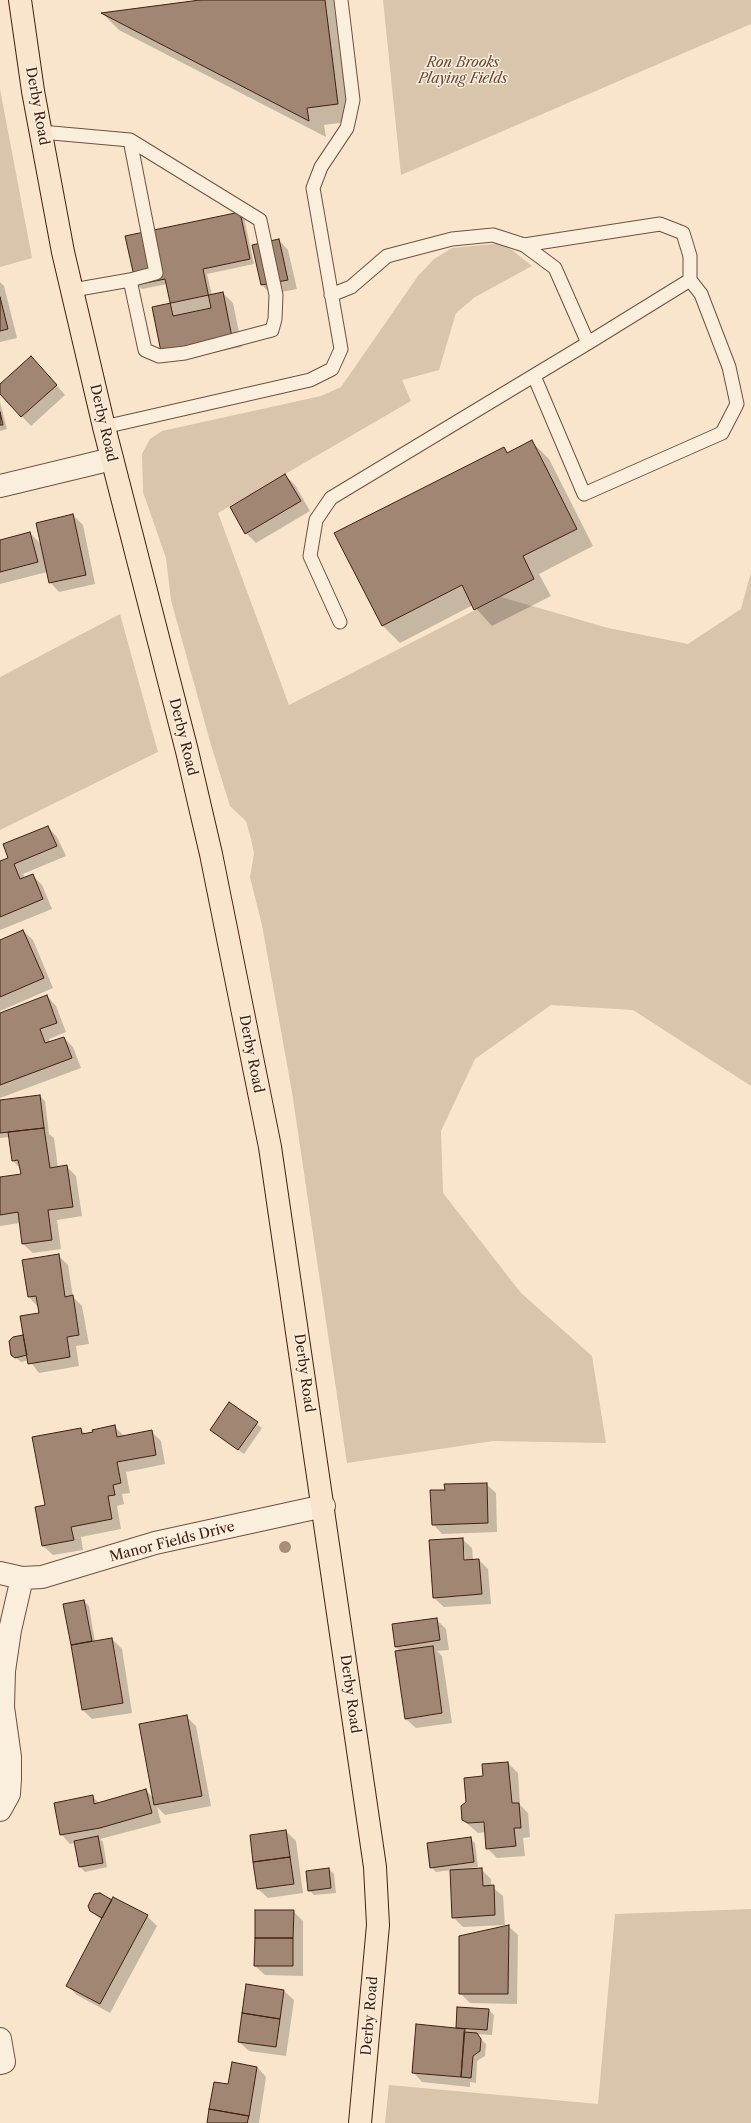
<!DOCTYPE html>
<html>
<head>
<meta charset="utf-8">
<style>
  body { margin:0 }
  canvas { display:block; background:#f8e5cb }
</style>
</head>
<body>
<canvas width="751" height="2123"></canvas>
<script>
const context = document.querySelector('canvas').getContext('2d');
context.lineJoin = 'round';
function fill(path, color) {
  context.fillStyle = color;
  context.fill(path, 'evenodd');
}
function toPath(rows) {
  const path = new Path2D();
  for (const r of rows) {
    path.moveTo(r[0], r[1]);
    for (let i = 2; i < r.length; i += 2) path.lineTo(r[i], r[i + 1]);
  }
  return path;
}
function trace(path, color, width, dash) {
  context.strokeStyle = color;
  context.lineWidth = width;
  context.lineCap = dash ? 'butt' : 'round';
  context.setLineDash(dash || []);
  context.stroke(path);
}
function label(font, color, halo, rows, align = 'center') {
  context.font = font + ' "Libre Caslon Text",serif';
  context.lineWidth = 3;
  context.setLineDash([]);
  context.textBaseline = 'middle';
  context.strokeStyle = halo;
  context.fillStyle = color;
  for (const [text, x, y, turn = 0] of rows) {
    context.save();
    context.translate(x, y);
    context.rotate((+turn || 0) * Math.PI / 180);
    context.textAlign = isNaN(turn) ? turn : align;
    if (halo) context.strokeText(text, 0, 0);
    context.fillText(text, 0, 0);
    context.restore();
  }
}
fill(toPath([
  [383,0,751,0,751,24,401,175],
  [0,89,32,258,0,267],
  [503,243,532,266,475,297,456,313,439,370,402,380,411,401,218,513,289,705,501,597,608,628,688,644,741,609,751,572,751,1086,633,1010,551,1005,475,1059,441,1131,443,1193,521,1293,592,1356,606,1443,493,1441,347,1463,292,1092,262,925,250,877,254,854,251,839,246,821,230,806,211,745,171,600,166,558,143,492,142,454,150,439,162,431,321,396,341,387,418,276,434,259,452,248],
  [120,614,158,752,0,830,0,677],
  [751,1909,751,2123,385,2123,389,2085,598,2104,615,1914]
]), '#d9c4ac');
fill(toPath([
  [208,0,337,0,355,121,324,125,326,137,119,30,103,14],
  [239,213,244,217,254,264,207,274,212,295,223,293,233,303,242,347,172,361,162,352,171,304,167,284,142,289,137,285],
  [279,240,288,250,297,289,271,294,262,285],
  [0,282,4,286,17,338,0,342],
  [41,367,65,395,31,426,0,393,0,386],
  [0,402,7,429,0,431],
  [532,442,549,459,593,546,539,574,551,596,492,626,473,605,400,643,382,625,504,448,509,453],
  [285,475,295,485,310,511,256,543,246,533],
  [73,515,83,525,95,584,59,592,50,582,47,572,0,584,0,541,30,533,41,544],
  [48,827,57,837,66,856,23,874,25,878,32,875,42,885,52,909,0,930,0,862,10,859],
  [23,931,33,940,53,988,0,1011,0,941],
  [47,996,56,1006,66,1032,49,1039,50,1043,64,1038,73,1047,81,1068,0,1098,0,1014],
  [40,1096,45,1101,49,1134,54,1138,58,1168,66,1166,76,1176,82,1216,57,1220,61,1249,33,1253,23,1244,20,1223,0,1226,0,1178,22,1175,21,1169,13,1161,9,1137,0,1138,0,1101],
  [58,1255,68,1265,73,1297,82,1306,89,1344,76,1346,79,1366,39,1373,29,1360,21,1362,12,1354,23,1336,25,1338,40,1314,38,1307,29,1297,23,1261],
  [230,1403,262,1428,244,1454,211,1430],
  [114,1426,125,1437,151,1431,161,1441,165,1464,126,1472,130,1493,122,1494,124,1504,117,1506,121,1529,81,1537,83,1550,53,1555,43,1546,46,1506,80,1429,86,1434],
  [486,1484,496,1493,497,1532,442,1534,433,1524,446,1491],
  [462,1539,472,1548,473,1560,479,1560,488,1569,491,1604,444,1607,434,1598],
  [462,1548,464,1548,466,1564,464,1565],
  [84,1601,89,1606,95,1642,112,1639,122,1649,132,1713,92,1719,83,1710,72,1645],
  [436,1619,446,1629,449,1650,437,1651,442,1656,452,1723,416,1728,406,1719,400,1651,395,1646],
  [186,1716,196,1726,211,1806,165,1815,157,1807,161,1823,100,1839,103,1842,107,1867,85,1872,80,1867,75,1843,70,1844,61,1834,92,1796,99,1803,146,1790,154,1799],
  [508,1763,518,1773,520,1805,528,1813,530,1837,523,1838,525,1856,497,1858,487,1848,486,1832,478,1833,463,1820,467,1802,484,1777],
  [286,1831,296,1841,303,1893,268,1898,258,1889],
  [470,1838,475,1843,478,1867,462,1869,462,1870,481,1869,491,1879,491,1886,503,1896,505,1925,463,1927,453,1917,451,1870,436,1872,431,1867],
  [329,1869,334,1874,336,1893,314,1895,309,1890],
  [90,1911,147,1916,157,1926,110,2013,77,1995,67,1985,102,1920],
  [293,1911,303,1921,303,1976,265,1975,255,1966],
  [508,1926,518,1935,517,2004,470,2003,460,1993],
  [247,1985,284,1991,294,2000,286,2056,249,2051,239,2042],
  [458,2008,489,2010,494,2015,492,2035,476,2034,486,2044,485,2056,477,2061,476,2083,470,2082,470,2087,422,2082,413,2072,457,2029],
  [257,2067,266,2077,259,2123,208,2123]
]), '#0003');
const building = toPath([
  [200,0,325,0,338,104,307,108,309,121,101,13,200,0],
  [240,212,250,259,203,269,211,308,173,316,165,279,136,285,125,236,240,212],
  [279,239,288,280,261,285,252,245,279,239],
  [223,292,232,337,161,352,152,307,223,292],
  [0,297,8,329,0,331,0,297],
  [31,356,57,385,21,417,0,394,0,384,31,356],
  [0,412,3,425,0,425,0,412],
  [532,440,577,529,523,556,534,579,474,610,462,585,382,626,334,533,504,447,507,453,532,440],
  [285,474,301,501,245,534,230,507,285,474],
  [73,514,86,575,49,583,36,523,73,514],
  [30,532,38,562,0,572,0,540,30,532],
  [48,826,57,846,14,864,20,879,33,874,43,899,0,917,0,861,8,858,3,844,48,826],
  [23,930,44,978,0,997,0,940,23,930],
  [47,995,57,1023,40,1029,45,1043,64,1037,72,1058,0,1085,0,1013,47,995],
  [40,1095,44,1128,0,1133,0,1100,40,1095],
  [44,1128,50,1168,67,1165,73,1207,48,1210,52,1240,22,1244,18,1212,0,1215,0,1177,21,1174,18,1160,12,1161,8,1132,44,1128],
  [59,1254,65,1297,73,1295,79,1335,67,1337,70,1357,28,1364,20,1316,39,1313,36,1296,28,1297,22,1260,59,1254],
  [23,1335,27,1355,15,1358,11,1355,9,1341,13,1337,23,1335],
  [229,1402,258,1422,238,1450,210,1430,229,1402],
  [115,1425,117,1437,152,1430,156,1455,117,1462,121,1483,113,1485,115,1495,108,1496,112,1519,71,1527,74,1540,42,1546,35,1507,45,1505,32,1437,81,1428,82,1434,93,1432,92,1430,115,1425],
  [487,1483,488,1523,432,1525,430,1490,445,1490,444,1484,487,1483],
  [463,1538,464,1560,479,1559,482,1594,433,1598,429,1540,463,1538],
  [84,1600,92,1641,71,1645,63,1604,84,1600],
  [437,1618,440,1640,395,1647,392,1624,437,1618],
  [112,1638,123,1703,82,1710,71,1645,112,1638],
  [433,1646,442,1713,405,1719,395,1651,433,1646],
  [187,1715,202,1796,154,1805,139,1724,187,1715],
  [508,1762,512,1803,519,1803,521,1828,514,1828,516,1846,486,1849,484,1822,468,1823,462,1820,461,1806,466,1802,464,1778,483,1776,482,1764,508,1762],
  [146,1789,152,1813,100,1828,60,1835,54,1803,93,1795,94,1804,146,1789],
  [286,1830,290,1857,253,1862,250,1835,286,1830],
  [98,1836,103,1863,79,1867,74,1841,98,1836],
  [471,1837,474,1862,430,1868,427,1843,471,1837],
  [290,1857,294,1884,257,1889,253,1862,290,1857],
  [329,1868,331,1888,308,1891,306,1871,329,1868],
  [482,1868,483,1886,494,1885,495,1915,452,1918,450,1870,482,1868],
  [100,1893,112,1900,102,1918,90,1911,88,1906,94,1894,100,1893],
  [113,1897,148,1915,100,2004,66,1986,113,1897],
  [255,1910,294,1910,293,1938,255,1938,255,1910],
  [509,1925,508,1994,459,1994,459,1936,509,1925],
  [255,1938,293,1938,293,1966,254,1966,255,1938],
  [246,1984,284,1990,280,2019,242,2013,246,1984],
  [457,2007,489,2009,487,2030,456,2028,457,2007],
  [242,2013,280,2019,276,2047,238,2042,242,2013],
  [416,2024,465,2029,461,2077,412,2073,416,2024],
  [464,2032,477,2033,481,2039,480,2051,473,2056,471,2078,461,2077,464,2032],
  [232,2062,257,2067,249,2116,209,2109,214,2082,228,2084,232,2062],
  [209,2109,249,2116,247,2123,207,2123,209,2109]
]);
fill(building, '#a08673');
trace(building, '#412013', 1);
const service = toPath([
  [41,132,130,140,156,273,130,280,73,290],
  [524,245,660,224,683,233,690,256,690,280,588,343],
  [130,280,145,350,159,356,185,353,272,330,275,319,276,295,260,220,130,140],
  [331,295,351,287,387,256,452,239,493,235,524,245,555,268,588,343,331,498,316,520,310,556,340,622],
  [534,376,584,494,722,433,737,404,729,367,701,294,690,280],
  [104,427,310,380,332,369,341,349,313,188,321,167,347,128,353,100,341,0]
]);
const minor = toPath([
  [0,486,112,459],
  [0,1573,22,1578,42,1577,155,1543,324,1506],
  [0,1810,9,1794,10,1779,10,1757,3,1707,4,1671,10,1630,22,1578],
  [0,2039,4,2062,0,2063]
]);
const primary = toPath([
  [20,0,33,91,63,252,104,427,187,751,211,854,270,1147,375,1867,378,1925,360,2123]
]);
trace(service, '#6f5141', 15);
trace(minor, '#6f5141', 24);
trace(primary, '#412013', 24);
trace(service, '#faeedd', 13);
trace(minor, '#faeedd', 22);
trace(primary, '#f8e5cb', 22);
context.fillStyle = '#a88f7b';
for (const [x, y] of [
  [285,1547]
]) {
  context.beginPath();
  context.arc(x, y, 6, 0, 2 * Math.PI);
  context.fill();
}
label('italic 14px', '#674939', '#faeedd', [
  ["Ron Brooks",463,63],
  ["Playing Fields",463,79]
]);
label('14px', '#412013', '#faeedd', [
  ["Derby Road",37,106,80],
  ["Derby Road",103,423,77],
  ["Derby Road",183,737,76],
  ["Derby Road",251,1054,79],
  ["Derby Road",304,1373,82],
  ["Manor Fields Drive",172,1542,-14],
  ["Derby Road",350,1694,82],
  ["Derby Road",370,2016,-85]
]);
</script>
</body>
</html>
